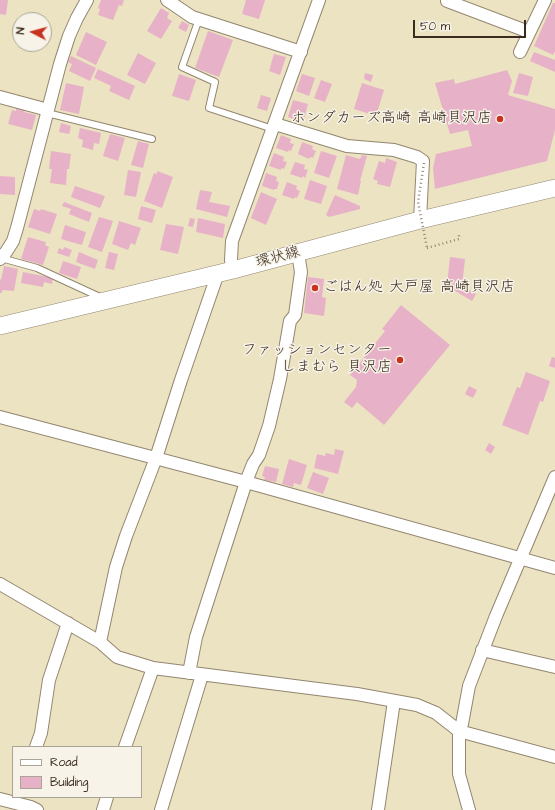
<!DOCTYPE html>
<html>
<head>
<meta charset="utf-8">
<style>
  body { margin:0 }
  #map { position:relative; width:555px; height:810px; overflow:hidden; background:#ebe3c1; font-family:"Architects Daughter",sans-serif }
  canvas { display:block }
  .legend { position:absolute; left:12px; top:746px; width:130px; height:52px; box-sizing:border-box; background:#f7f3e8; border:1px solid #aca397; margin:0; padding:5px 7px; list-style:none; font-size:12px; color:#3b2a1e }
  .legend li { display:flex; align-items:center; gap:8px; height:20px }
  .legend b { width:20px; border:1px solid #aca397 }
  .north { position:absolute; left:12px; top:12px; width:40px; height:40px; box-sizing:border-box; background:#f7f3e8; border:1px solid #aca397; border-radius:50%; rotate:276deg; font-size:11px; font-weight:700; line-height:16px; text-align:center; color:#3b2a1e }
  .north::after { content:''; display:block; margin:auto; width:14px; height:18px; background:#c8321e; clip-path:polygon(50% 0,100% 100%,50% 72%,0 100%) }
  .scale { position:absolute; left:413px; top:20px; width:113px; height:18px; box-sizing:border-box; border:2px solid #3b2a1e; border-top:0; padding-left:5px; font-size:12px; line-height:14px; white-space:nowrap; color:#3b2a1e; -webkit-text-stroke:3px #f7f3e8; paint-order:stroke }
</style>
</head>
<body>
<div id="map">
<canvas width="555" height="810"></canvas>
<ul class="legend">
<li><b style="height:5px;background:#fff"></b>Road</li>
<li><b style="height:11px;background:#e7b2c7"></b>Building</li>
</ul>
<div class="north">N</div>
<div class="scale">50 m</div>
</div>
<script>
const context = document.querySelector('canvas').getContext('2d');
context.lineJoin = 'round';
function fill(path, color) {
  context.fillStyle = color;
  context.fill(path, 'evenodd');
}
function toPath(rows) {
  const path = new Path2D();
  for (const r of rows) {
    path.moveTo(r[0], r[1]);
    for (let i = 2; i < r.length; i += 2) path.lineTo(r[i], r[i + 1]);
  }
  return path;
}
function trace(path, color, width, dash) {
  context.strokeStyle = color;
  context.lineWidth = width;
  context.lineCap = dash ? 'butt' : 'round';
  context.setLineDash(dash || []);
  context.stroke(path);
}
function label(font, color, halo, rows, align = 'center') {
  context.font = font + ' "Architects Daughter","Klee One",sans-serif';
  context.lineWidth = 3;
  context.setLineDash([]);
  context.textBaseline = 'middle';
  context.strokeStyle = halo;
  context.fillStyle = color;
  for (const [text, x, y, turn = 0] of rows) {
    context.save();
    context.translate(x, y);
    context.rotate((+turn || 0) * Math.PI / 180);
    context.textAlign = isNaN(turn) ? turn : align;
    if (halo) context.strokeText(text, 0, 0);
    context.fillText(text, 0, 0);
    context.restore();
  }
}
fill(toPath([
  [0,0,8,0,6,15,0,14],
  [101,0,124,0,122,6,119,5,113,20,98,15,100,9,98,8],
  [246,0,265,0,259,19,242,14],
  [553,3,555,3,555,51,553,55,534,46],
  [161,8,169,13,167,18,172,21,161,39,147,31],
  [182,21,189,25,186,32,178,28],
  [208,31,233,40,219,77,195,68],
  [86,32,107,42,96,65,76,55],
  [534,52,555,60,555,72,530,61],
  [138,53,156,63,145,84,127,75],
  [274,54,286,57,280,75,269,71],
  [71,56,96,68,90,81,69,71,72,64,68,62],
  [98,69,135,86,129,100,109,91,111,86,94,78],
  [507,70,512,81,508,95,555,109,555,130,547,161,435,189,433,168,436,154,472,146,468,130,450,134,435,83,454,79,455,84],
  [365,73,373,75,371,82,364,79],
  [519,73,533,77,528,96,513,93],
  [179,74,196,80,189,101,172,96],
  [302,74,315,78,309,96,296,91],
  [321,80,332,84,325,102,314,98],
  [66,83,84,87,79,114,60,110],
  [362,83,384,90,376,116,354,109],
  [261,95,271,98,267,111,257,108],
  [293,100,308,104,304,119,300,117,299,121,288,117],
  [16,108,25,110,24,112,36,115,32,130,8,124,12,110,16,111],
  [61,123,71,126,69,134,59,132],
  [80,128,101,133,99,144,94,143,93,150,82,147,83,140,78,138],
  [110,134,125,138,118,161,103,156],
  [281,135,291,139,290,143,294,144,291,151,289,150,288,152,276,148],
  [138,141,149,144,143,168,131,165],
  [302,142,313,146,312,149,316,151,313,158,310,157,309,159,298,154],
  [51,151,71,154,69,169,67,169,66,185,50,183,52,169,49,169],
  [321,151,337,156,329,178,314,173],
  [274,153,284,157,283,161,287,162,284,169,281,168,281,170,269,166],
  [346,155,360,159,362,155,367,156,360,181,361,181,358,195,337,189],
  [386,158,397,162,390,187,377,184,378,181,373,179,379,161,385,163],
  [295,162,305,165,304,169,308,170,305,178,303,176,302,178,290,174],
  [128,170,141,172,136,197,124,195],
  [157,171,173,177,162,208,144,201,154,173,157,174],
  [266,173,277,177,276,181,279,182,277,189,274,189,274,190,262,186],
  [0,176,15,177,15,195,0,194],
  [310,180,327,186,321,204,304,199],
  [287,182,297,186,296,189,300,191,297,198,295,197,294,199,282,195],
  [75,186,105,196,100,208,71,197],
  [200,190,212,192,209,202,230,206,227,217,196,209],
  [261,192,277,199,266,225,251,218],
  [335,195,360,206,360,209,329,217,326,215],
  [64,202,92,213,89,222,69,214,71,209,62,206],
  [141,206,156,210,152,223,138,219],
  [34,209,40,211,41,209,57,214,50,234,28,227],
  [99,217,113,221,102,252,88,247],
  [190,218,195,219,193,227,188,226],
  [198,218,225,224,223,238,196,232],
  [119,221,141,228,135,245,131,243,128,250,112,244],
  [166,224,184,227,178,254,160,250],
  [65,225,86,232,82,245,61,239],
  [28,237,46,242,45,245,49,247,43,265,21,259],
  [64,247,72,250,69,257,57,253,59,248,63,250],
  [79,252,98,260,95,269,76,262],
  [109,252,118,254,114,270,105,268],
  [450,257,465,259,462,286,476,294,472,301,452,289,453,286,447,285],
  [63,261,81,267,77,279,59,273],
  [4,266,18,269,14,291,2,290,2,293,0,293,0,279,1,280],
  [23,272,53,278,52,284,44,282,43,287,21,283],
  [308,277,324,279,322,297,326,298,324,316,304,313],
  [401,305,450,345,384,425,357,402,352,408,344,402,356,387,357,380,350,375,385,331,382,329],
  [552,357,555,358,555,368,549,366],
  [526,372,550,381,543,402,540,401,528,435,502,425,517,387,520,388],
  [469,386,477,390,473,398,465,394],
  [489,443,495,447,491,454,485,450],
  [335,449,344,451,338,474,314,468,317,454,325,456,326,453,334,455],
  [289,459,307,465,301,485,294,483,293,487,282,484],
  [265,466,279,469,276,482,264,480,265,477,262,476],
  [313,472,329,478,323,494,307,488]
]), '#e7b2c7');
const lane = toPath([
  [199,19,182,67,215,82,209,108,273,129],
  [47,113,152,139],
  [1,258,37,268,102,298]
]);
const street = toPath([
  [167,0,192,17,301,52],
  [447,1,529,32],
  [520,52,545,0],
  [0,97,48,110],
  [275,124,347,146,394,150,417,157,423,161,420,220],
  [0,259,6,252,13,241,17,228,60,64,69,36,77,18,87,0],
  [233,270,231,260,232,241,319,0],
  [0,417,246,482,555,568],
  [0,584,100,642,117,657,153,668,357,694,417,705,436,713,459,731,555,757],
  [100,642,116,567,126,536,156,458,181,380,218,273],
  [482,650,555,667],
  [189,673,196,637,246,482,253,464,259,455,269,426,280,379,290,321,295,315,301,272,298,253],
  [36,747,41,733,49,680,68,623],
  [125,747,153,668],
  [0,799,31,807,37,810],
  [103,810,107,797],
  [161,810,202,675],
  [378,810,394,701],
  [469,810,459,774,459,731,462,724,469,686,496,616,555,477]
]);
const secondary = toPath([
  [0,326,233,270,420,220,555,188]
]);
trace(lane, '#938670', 8);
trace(street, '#938670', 14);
trace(secondary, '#938670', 18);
trace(toPath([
  [427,248,459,239,459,234]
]), '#938670', 2.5, [1, 3]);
trace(lane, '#fff', 6);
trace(street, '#fff', 12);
trace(secondary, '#fff', 17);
trace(toPath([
  [424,163,418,202,427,248]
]), '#938670', 2.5, [1, 3]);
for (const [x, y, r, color] of [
  [500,119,4,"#c8321e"],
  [315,288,4,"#c8321e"],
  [400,360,4,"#c8321e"]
]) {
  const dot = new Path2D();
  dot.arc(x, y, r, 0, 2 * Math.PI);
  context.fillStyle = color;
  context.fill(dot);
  trace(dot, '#f7f3e8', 1.5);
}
label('15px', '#3b2a1e', '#f7f3e8', [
  ["ホンダカーズ高崎 高崎貝沢店",492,119],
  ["ごはん処 大戸屋 高崎貝沢店",323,288,"left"],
  ["ファッションセンター",392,351],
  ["しまむら 貝沢店",392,368]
], 'right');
label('15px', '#3b2a1e', '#f7f3e8', [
  ["環状線",278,258,-15]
]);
</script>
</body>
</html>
